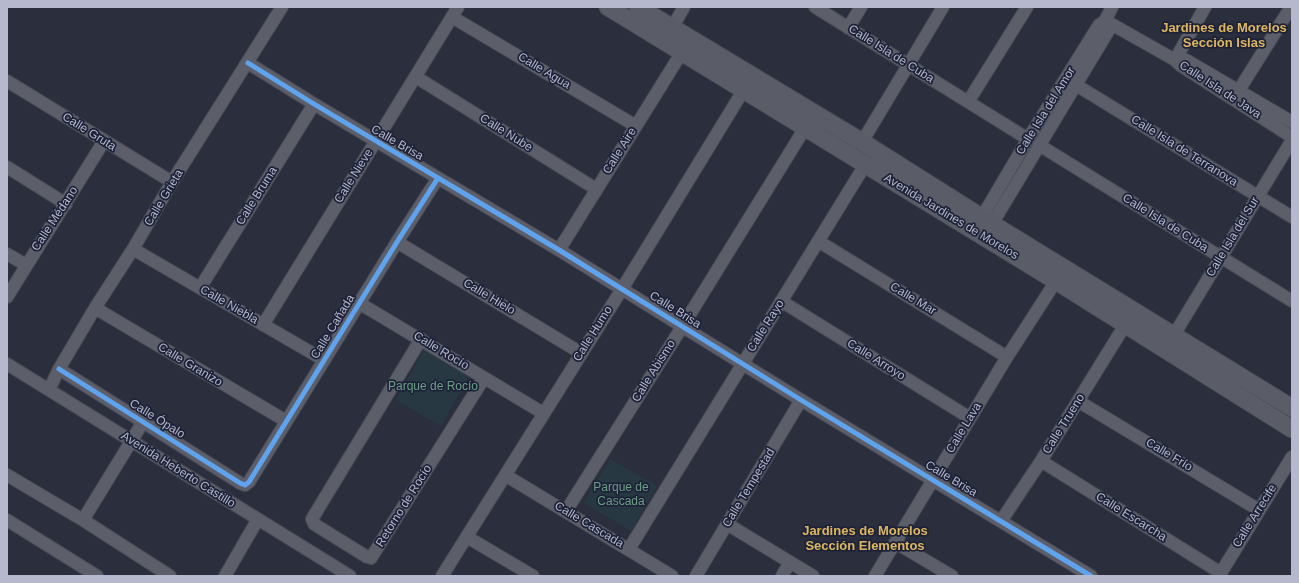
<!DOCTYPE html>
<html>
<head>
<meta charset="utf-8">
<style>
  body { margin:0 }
  #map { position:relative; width:1299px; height:583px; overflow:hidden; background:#2b2e3c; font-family:Helvetica,sans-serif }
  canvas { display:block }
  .frame { position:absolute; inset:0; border:8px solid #b6b9cd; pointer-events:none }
</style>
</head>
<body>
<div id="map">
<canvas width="1299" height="583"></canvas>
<div class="frame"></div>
</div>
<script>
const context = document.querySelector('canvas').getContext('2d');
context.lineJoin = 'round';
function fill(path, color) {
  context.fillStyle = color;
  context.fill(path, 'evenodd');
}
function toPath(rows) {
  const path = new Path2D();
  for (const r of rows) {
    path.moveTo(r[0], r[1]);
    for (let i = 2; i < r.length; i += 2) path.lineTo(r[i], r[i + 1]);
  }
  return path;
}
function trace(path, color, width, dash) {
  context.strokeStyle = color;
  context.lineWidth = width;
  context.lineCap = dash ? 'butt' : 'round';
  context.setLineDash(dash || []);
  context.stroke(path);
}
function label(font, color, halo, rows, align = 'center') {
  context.font = font + ' Helvetica,sans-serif';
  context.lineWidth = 3.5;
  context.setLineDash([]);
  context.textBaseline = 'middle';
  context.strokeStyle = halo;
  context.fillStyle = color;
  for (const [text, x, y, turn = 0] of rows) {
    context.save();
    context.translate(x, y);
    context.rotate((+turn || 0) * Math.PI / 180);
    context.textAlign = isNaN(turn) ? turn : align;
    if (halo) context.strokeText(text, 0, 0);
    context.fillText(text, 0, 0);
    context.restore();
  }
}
fill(toPath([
  [425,348,470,374,441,426,396,400],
  [610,459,657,486,631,531,584,503]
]), '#273843');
const street = toPath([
  [815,7,1028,139],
  [452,17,636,126],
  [1106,21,1175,60,1180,65,1292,137],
  [672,28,684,7],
  [848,28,861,7],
  [1175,60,1205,7],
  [1186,60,1292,122],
  [248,63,314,104,559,250,801,400,1091,576],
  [416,77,596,189],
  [7,81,172,182],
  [1076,85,1292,217],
  [1239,90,1291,7],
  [968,102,1027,7],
  [862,142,943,7],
  [1039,145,1292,301],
  [7,167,66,204],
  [982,217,1028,139,1099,25,1105,21,1112,7],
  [992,224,1112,25],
  [818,241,1007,357],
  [397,242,581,353],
  [133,249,324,360],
  [559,250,682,52],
  [7,254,26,265],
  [200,288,314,104],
  [7,297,104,141],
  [781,301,970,418],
  [359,303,543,413],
  [95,308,286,421],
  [263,325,458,7],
  [1174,335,1292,140],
  [421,339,312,519,314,524,367,557,371,558,484,378],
  [7,364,350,576],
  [59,369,240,483,245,485,249,482,397,242,438,178],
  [49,390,59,369,95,308,133,249,172,182,282,7],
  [1078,401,1259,510],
  [1041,461,1221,573],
  [7,475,83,520,170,576],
  [505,475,672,576],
  [566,511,682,327,805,128],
  [7,520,97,576],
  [83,520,143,422],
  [1001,521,1041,461,1125,325],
  [727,524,813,576],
  [467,537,533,576],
  [896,543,952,576],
  [629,549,865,165],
  [225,576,258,519],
  [442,576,622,289,743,91],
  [696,576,801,400],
  [782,576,790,562],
  [875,576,1007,357,1056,281],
  [1219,576,1292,457]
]);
const secondary = toPath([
  [608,7,1056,281,1292,429],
  [638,7,862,142,992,224,1292,408]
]);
trace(street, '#484a55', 14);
trace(secondary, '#484a55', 19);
trace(street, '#5c5e6a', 12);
trace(secondary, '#5a5c68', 17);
trace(toPath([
  [248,63,314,104,559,250,801,400,1091,576],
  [59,369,240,483,245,485,249,482,397,242,438,178]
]), '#60a3ed', 5);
label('12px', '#b6b9cd', '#1d2238', [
  ["Calle Isla de Cuba",891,54,32],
  ["Calle Agua",544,71,31],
  ["Calle Isla de Java",1220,90,33],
  ["Calle Isla del Amor",1046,111,-58],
  ["Calle Gruta",89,132,32],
  ["Calle Nube",506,133,32],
  ["Calle Brisa",397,143,30],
  ["Calle Aire",620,151,-58],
  ["Calle Isla de Terranova",1184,151,32],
  ["Calle Nieve",354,176,-58],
  ["Calle Bruma",257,196,-58],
  ["Calle Grieta",164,198,-59],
  ["Avenida Jardines de Morelos",951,217,31],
  ["Calle Médano",55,219,-57],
  ["Calle Isla de Cuba",1165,223,32],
  ["Calle Isla del Sur",1233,237,-59],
  ["Calle Hielo",489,297,31],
  ["Calle Mar",913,299,31],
  ["Calle Niebla",229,305,30],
  ["Calle Brisa",675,310,32],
  ["Calle Rayo",766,326,-58],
  ["Calle Cañada",333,327,-59],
  ["Calle Humo",593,334,-58],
  ["Calle Rocío",441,351,31],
  ["Calle Arroyo",876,360,32],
  ["Calle Granizo",190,365,31],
  ["Calle Abismo",654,371,-58],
  ["Calle Ópalo",157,419,32],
  ["Calle Trueno",1064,424,-58],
  ["Calle Lava",964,428,-59],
  ["Calle Frío",1169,455,31],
  ["Avenida Heberto Castillo",178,470,32],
  ["Calle Brisa",951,479,31],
  ["Calle Tempestad",749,488,-59],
  ["Retorno de Rocío",404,506,-58],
  ["Calle Arrecife",1255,516,-58],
  ["Calle Escarcha",1131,517,32],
  ["Calle Cascada",589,525,31]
]);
label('12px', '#6b9f84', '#1d2238', [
  ["Parque de Rocío",433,387],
  ["Parque de",621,488],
  ["Cascada",621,502]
]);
label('bold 13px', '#deb65f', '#1d2238', [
  ["Jardines de Morelos",1224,28],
  ["Sección Islas",1224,43],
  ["Jardines de Morelos",865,531],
  ["Sección Elementos",865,546]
]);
</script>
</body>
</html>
